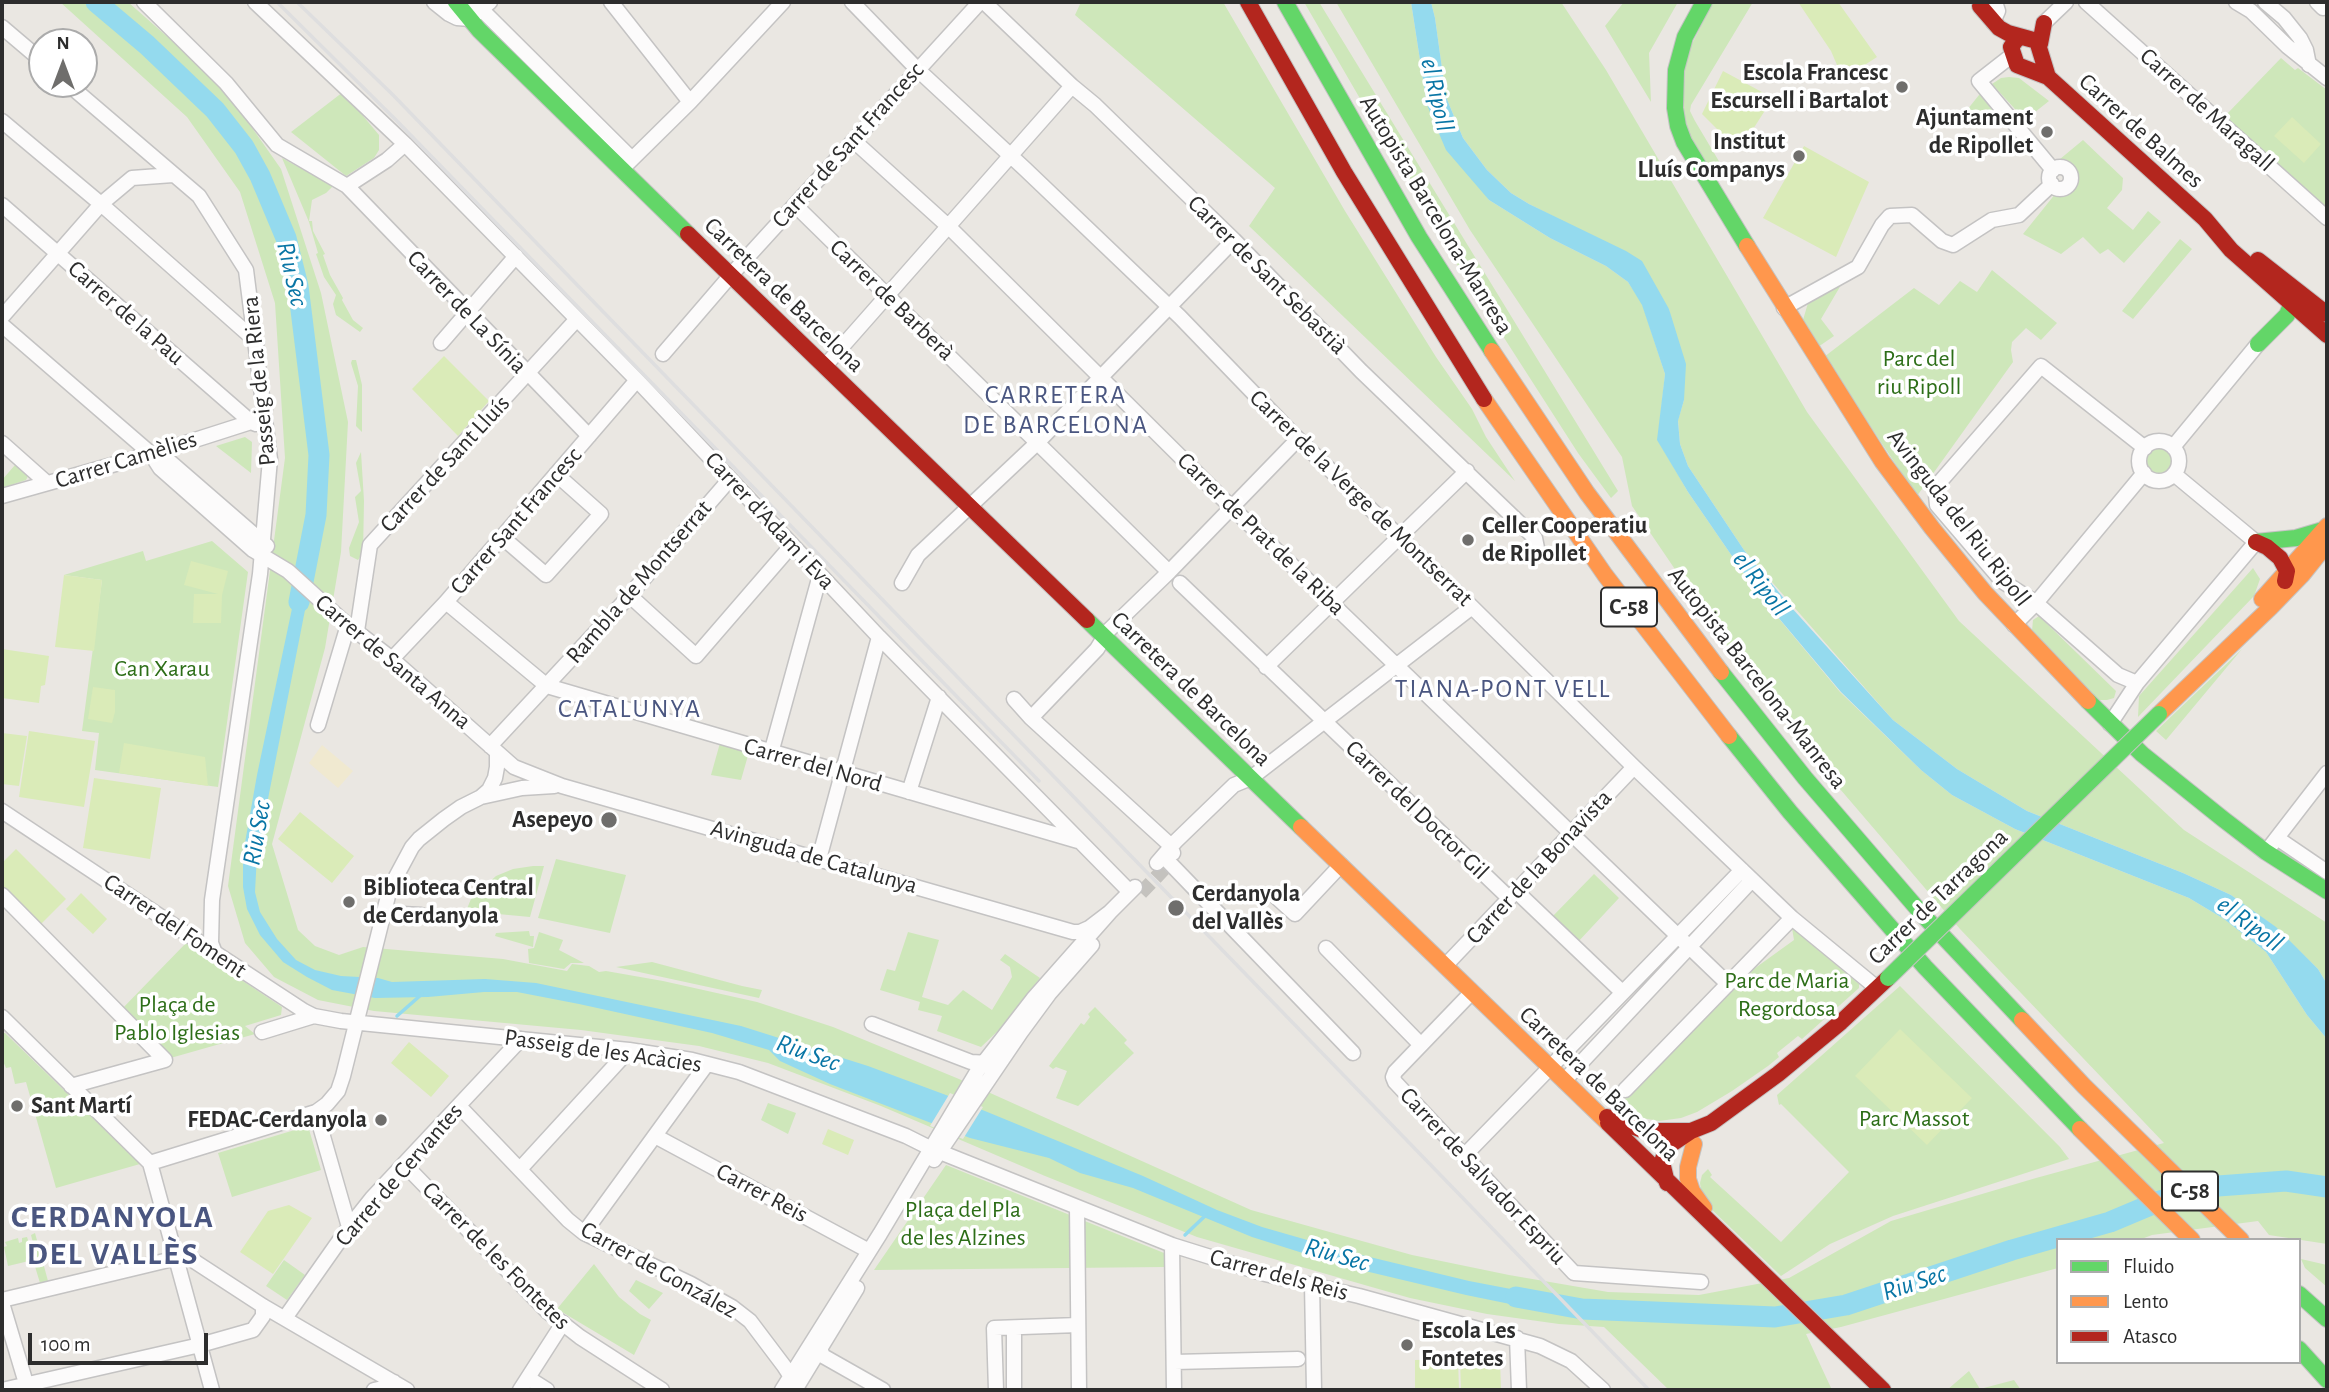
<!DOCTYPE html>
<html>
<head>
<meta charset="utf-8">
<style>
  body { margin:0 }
  #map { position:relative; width:2329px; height:1392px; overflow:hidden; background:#eae7e2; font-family:"Alegreya Sans",sans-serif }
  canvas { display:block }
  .frame { position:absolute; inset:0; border:4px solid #2d2d2d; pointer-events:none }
  .legend { position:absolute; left:2056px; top:1238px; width:245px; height:126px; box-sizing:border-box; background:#fff; border:2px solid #ababab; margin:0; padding:9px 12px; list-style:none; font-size:21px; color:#2d2d2d }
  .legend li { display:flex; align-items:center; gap:14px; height:35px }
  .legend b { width:35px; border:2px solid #ababab }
  .north { position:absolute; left:28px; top:28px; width:70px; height:70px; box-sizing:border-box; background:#fff; border:2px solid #ababab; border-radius:50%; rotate:0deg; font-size:19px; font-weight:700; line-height:28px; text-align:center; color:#2d2d2d }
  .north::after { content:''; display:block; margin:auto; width:24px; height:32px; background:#6f6e6c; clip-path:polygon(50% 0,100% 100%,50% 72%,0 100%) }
  .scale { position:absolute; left:28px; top:1333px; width:180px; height:32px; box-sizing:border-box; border:4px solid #2d2d2d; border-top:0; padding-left:9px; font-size:21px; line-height:24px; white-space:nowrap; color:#2d2d2d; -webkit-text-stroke:5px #fff; paint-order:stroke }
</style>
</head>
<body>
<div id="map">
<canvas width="2329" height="1392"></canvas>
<div class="frame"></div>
<ul class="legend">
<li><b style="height:9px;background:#63d668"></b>Fluido</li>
<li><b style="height:9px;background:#ff974d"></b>Lento</li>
<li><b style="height:9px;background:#b3261e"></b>Atasco</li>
</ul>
<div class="north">N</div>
<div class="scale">100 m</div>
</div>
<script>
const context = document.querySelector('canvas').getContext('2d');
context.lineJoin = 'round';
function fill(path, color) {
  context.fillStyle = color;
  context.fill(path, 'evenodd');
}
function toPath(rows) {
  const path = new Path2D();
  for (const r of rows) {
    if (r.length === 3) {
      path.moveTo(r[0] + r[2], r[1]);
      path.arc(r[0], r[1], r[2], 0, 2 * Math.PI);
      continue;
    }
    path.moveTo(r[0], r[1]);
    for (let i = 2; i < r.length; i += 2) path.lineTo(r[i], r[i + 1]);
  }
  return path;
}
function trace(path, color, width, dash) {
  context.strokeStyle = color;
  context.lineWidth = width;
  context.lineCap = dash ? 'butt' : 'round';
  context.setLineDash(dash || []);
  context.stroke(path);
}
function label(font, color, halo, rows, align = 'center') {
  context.font = font + ' "Alegreya Sans",sans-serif';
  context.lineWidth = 7;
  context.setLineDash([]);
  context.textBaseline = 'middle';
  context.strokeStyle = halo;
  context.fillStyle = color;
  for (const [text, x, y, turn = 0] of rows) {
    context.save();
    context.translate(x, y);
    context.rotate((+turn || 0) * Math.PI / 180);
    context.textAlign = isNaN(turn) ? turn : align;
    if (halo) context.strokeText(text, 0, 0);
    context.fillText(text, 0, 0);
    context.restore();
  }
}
fill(toPath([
  [60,2,128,2,222,85,281,169,321,293,348,422,341,552,325,648,272,844,298,930,315,946,339,955,363,947,503,959,567,971,572,964,589,966,599,972,606,971,663,981,757,1002,833,1027,959,1079,1251,1210,1412,1255,1509,1275,1608,1292,1699,1295,1789,1278,1891,1221,2036,1178,2164,1143,1960,929,1810,754,1740,665,1632,506,1622,457,1470,230,1336,2,1411,2,1427,105,1489,200,1550,238,1606,266,1628,282,1642,303,1665,374,1658,440,1688,492,1756,591,1840,692,1921,770,1952,795,2015,829,2189,898,2224,919,2266,952,2307,1015,2327,1039,2327,1244,2269,1235,2258,1221,2152,1235,2139,1240,2058,1240,2058,1268,1841,1327,1806,1334,1832,1390,1669,1390,1604,1327,1559,1324,1487,1314,1410,1298,1197,1237,1045,1176,881,1106,768,1063,699,1046,581,1030,374,1011,318,1000,274,977,245,943,228,886,285,458,275,303,240,192,187,117],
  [1081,2,1223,2,1345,211,1436,357,1472,409,1486,437,1515,481,1249,226,1275,188,1075,15],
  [1304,2,1319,2,1618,491,1611,498,1578,453,1449,252],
  [1431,2,1561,2,1606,70,1807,412,1959,621,2184,830,2327,923,2327,984,2318,969,2276,928,2231,895,2183,873,2027,811,1957,769,1893,720,1744,550,1688,466,1680,444,1678,420,1684,400,1669,309,1572,226,1529,204,1511,193,1487,170,1463,138,1446,97,1435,18],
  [1624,2,1678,2,1649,53,1651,102,1605,26],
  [1713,2,1753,2,1691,105,1690,111,1695,121,1726,173,1713,180,1694,150,1683,112,1682,78,1687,54],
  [2281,58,2295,70,2298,68,2327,90,2327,209,2225,116],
  [2009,77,2019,78,2049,101,2025,120,1992,84,2001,78],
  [1983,90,1998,109,1979,123,1967,110],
  [343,92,379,135,379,150,374,158,346,176,291,132],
  [2083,140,2123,178,2122,190,2107,208,2133,230,2148,211,2161,222,2124,263,2108,249,2100,254,2083,237,2061,254,2023,234,2056,193,2065,192,2072,187,2074,180,2072,170,2067,165,2054,164],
  [282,158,333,186,326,193,312,200,309,221,312,221,313,231,325,254,323,255,330,275,343,298,342,300,353,320,363,328,360,332,336,315,333,304,336,295,324,277,316,254,318,253,309,222],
  [2180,239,2192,249,2133,319,2122,311],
  [1992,270,2057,323,2041,340,2026,328,2012,342,2011,350,2013,362,1917,496,1824,357,1914,288,1939,305,1960,281,1977,292],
  [1841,285,1821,319,1834,336,1818,347,1803,320,1808,303],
  [352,360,356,360,362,385,362,432,356,426,358,386,351,363],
  [245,437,252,442,251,473,216,446],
  [2159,461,15],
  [361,452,364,501,363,553,358,560,350,556,349,548,359,522,355,497,361,491,356,463],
  [15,465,29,474,26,480,2,488,2,480],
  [212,541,248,572,218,787,95,770,99,733,82,731,102,580,64,575,143,551,146,561],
  [2253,568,2260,579,2254,596,2138,717,2139,696],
  [2039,616,2116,691,2114,698,2107,700,2095,700,2032,631,2033,620],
  [2242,649,2166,740,2156,731],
  [720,743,749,752,741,780,711,775],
  [556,859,626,875,610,933,538,918],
  [533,866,544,866,530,917,466,911,471,899,496,876,513,869],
  [1594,874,1619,898,1577,943,1551,918],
  [1792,928,1859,984,1859,988,1802,1039,1798,1036,1777,1053,1779,1057,1768,1066,1732,1091,1697,1112,1681,1118,1659,1121,1636,1117,1620,1110,1621,1101,1632,1095,1630,1093,1740,979,1794,940],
  [529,931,530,936,534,936,533,947,495,936,496,933],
  [539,932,563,940,559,950,584,963,571,963,564,969,529,963,528,949,534,948],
  [908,932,939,940,922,997,948,1005,963,990,992,1010,1012,977,1010,967,1000,960,1005,954,1040,978,1002,1027,981,1047,937,1031,942,1016,918,1010,920,1002,880,990,887,969,895,971],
  [186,943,282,1007,281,1015,245,1026,255,1034,167,1059,120,1011],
  [652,962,742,986,762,990,759,998,616,967],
  [1900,986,2060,1147,2069,1159,1893,1216,1830,1244,1781,1276,1708,1206,1702,1196,1700,1183,1702,1175,1708,1169,1712,1175,1710,1177,1781,1242,1849,1172,1781,1104,1779,1105,1777,1095],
  [1095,1007,1127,1040,1124,1043,1134,1053,1078,1106,1056,1098,1067,1071,1056,1067,1053,1069,1049,1066,1081,1023,1084,1025,1090,1017,1088,1014],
  [2,1033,5,1033,140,1164,56,1188,26,1082,15,1084,11,1067,6,1068,2,1059],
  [768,1103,796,1113,788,1134,761,1120],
  [308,1126,321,1170,232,1197,218,1153],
  [946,1165,1164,1253,1164,1267,874,1270],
  [35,1233,48,1281,40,1283,33,1260,8,1266,4,1247,7,1246,5,1242,18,1238,19,1243,22,1242,22,1238,27,1237,30,1246,33,1243,31,1235],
  [2301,1259,2327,1265,2327,1287,2305,1268],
  [284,1260,305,1275,287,1300,266,1286],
  [594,1264,619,1297,640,1314,651,1320,634,1355,557,1309],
  [636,1280,663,1293,649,1309,629,1291],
  [1969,1371,1980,1389,2014,1380,2021,1390,1947,1390]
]), '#cee7ba');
fill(toPath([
  [322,745,353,771,338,788,309,763]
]), '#f0e9d0');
fill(toPath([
  [1798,2,1838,2,1877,57,1843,79,1831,51],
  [1723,71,1773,98,1739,151,1702,114],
  [2292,117,2321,144,2304,163,2274,136],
  [1804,146,1869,182,1836,257,1763,218],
  [444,356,489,401,458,436,412,389],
  [191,561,228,571,222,595,221,623,193,623,194,594,218,594,184,585],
  [64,575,102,580,94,651,55,647],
  [2,649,49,656,45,685,41,686,39,703,2,698],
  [93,687,115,690,115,712,112,723,88,719],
  [29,731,95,741,84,807,19,797],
  [2,733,27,736,19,786,2,784],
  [124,743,205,757,208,786,119,773],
  [94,778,161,788,150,859,83,848],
  [300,812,354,856,332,883,278,839],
  [16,849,66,899,41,924,2,885,2,863],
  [81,893,107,919,93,934,66,909],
  [1900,1029,1972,1098,1927,1145,1855,1076],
  [409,1042,449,1076,431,1097,391,1063],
  [828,1129,854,1140,848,1155,822,1144],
  [289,1205,312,1218,273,1274,240,1252,268,1211],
  [1458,1359,1459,1390,1415,1390,1415,1360],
  [1500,1359,1501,1390,1461,1390,1460,1360]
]), '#daebb8');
fill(toPath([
  [1411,2,1431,2,1435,18,1446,97,1463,138,1487,170,1511,193,1529,204,1626,251,1642,261,1669,309,1686,364,1684,400,1678,421,1680,444,1688,466,1744,550,1791,607,1893,720,1957,769,2027,811,2183,873,2231,895,2276,927,2318,969,2327,984,2327,1039,2307,1015,2266,952,2224,919,2189,898,2015,829,1952,795,1921,770,1841,692,1756,591,1688,492,1657,440,1665,374,1642,305,1628,282,1606,266,1550,238,1489,200,1446,150,1427,105],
  [300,593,305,610,257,855,255,892,260,912,277,939,296,960,315,970,341,976,378,978,392,982,485,979,536,983,741,1026,868,1066,946,1095,1143,1176,1217,1210,1262,1227,1349,1252,1469,1281,1537,1294,1554,1313,1466,1295,1344,1266,1252,1237,1133,1188,1080,1173,1049,1158,970,1138,830,1084,780,1061,769,1050,712,1033,579,1004,517,992,484,992,428,997,375,998,332,990,307,977,283,962,260,935,247,909,243,887,243,854,257,775,294,599]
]), '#94daee');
fill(toPath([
  [950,1093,983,1107,963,1139,930,1126]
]), '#eae7e2');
trace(toPath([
  [397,1016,422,994],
  [1185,1235,1206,1215]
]), '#94daee', 3.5);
trace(toPath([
  [96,2,147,45,215,110,244,147,260,176,286,238,298,286,319,455,316,515,299,602],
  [1516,1297,1582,1309,1775,1317,1846,1305,2012,1250,2110,1222,2160,1201,2218,1186,2286,1181,2327,1187]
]), '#94daee', 21);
trace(toPath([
  [1141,893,1164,869]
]), '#c4c2be', 14, [14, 7]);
const street = toPath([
  [144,2,226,83,277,145,347,186,589,436],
  [255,2,405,144,637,380,879,637,1130,892],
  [434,2,449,14,457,18,470,19,490,2],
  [474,2,632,159],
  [611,2,690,102],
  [852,2,917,69,1025,169,1180,317,1291,432,1472,607,1634,767,1792,918,1877,988],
  [984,2,1072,86,1095,105,1234,240,1361,371,1535,538,1537,548,1532,554],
  [2086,2,2327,218],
  [2236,2,2251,11,2287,46,2327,78],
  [2265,2,2284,18,2300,38,2306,50,2309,65],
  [2317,2,2323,8,2327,7],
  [1993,22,1998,11,1995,2],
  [2044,23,2066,2],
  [2,27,42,61],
  [2011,56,1979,81,2053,170],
  [68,84,199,196,246,270,270,459,260,574,212,900,211,943,215,953],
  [2,121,101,204,257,342],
  [854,141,949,227,1223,499,1728,984],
  [2060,178,11],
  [622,169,690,102,783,2],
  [347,186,387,160,405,144],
  [2,205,251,422,258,418,265,409],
  [795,205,1169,572],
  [1784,308,1858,267,1882,225,1890,216,1912,215,1942,241,1953,245,1992,220,2019,215,2052,184],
  [2,317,101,204,132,178,173,175],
  [2,325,157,459],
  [441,343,516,256],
  [663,354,731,275,980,2],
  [825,366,1072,86],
  [2159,461,20],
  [2,443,47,483],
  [2173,447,2258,344],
  [2145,448,2041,366,1939,483,1936,495,1937,505,2002,581,2036,603,2118,675,2137,683,2256,542,2174,474],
  [151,454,160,468,253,550,288,571,343,621,392,659,514,767,562,786,1073,932,1080,932,1089,928,1110,912],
  [151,454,169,461,267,546],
  [2,496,151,454,251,422,256,424],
  [502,537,546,575,601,514,556,474],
  [902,583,918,555,1037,443,1234,240],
  [1180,583,1509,898],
  [629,595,696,656,792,545],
  [446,602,547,686,1078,841],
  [2014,625,2036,603,2144,473],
  [357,631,370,545,577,319],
  [392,659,446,602,637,380],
  [1266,667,1467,471],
  [1014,699,1031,718,1168,843,1173,853],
  [1031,718,1097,649,1108,631,1169,572,1298,439],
  [2110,724,2137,683],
  [318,725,348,625],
  [490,746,621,605,730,479],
  [771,753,820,575],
  [909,792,939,697],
  [481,797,489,790,495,778,497,767,497,753],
  [2,811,217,954,304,1011,314,1016,341,1021,629,1050,692,1060,739,1072,906,1136,930,1148,1172,1245,1265,1274,1359,1296,1540,1346,1571,1361,1603,1390],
  [2277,838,2327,872],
  [2266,852,2327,773],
  [1163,856,1353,1053],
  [819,859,879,637],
  [1157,863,1176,841,1234,785,1251,778,1472,607],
  [1516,891,1622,992],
  [2,895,165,1060,71,1086],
  [1274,895,1295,914,1341,865],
  [383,913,421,915],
  [1326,948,1421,1045],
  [1445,966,1634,767],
  [1472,992,1395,1072,1393,1077,1395,1082,1574,1273,1701,1282],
  [2,1017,150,1163,212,1390],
  [872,1024,971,1062,989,1063],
  [262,1032,314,1016],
  [1564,1081,1752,880],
  [1625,1090,1792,918],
  [459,1106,568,1220,584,1233,691,1284,732,1307,750,1321,784,1366,793,1380,792,1383],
  [316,1112,349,1227],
  [655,1136,869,1251],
  [1464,1156,1742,870],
  [934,1160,1021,1032,1049,994,1092,945],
  [150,1163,316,1112,327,1104,338,1091,343,1076,390,888,412,847,419,839,444,819,461,807,481,797,522,788,554,786],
  [404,1164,548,1312,580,1337,662,1390],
  [520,1169,629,1050],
  [1077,1207,1079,1390],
  [584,1233,707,1064],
  [1172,1245,1174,1390],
  [174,1248,263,1306,407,1390],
  [1312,1284,1314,1390],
  [2,1300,177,1258],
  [2,1303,28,1390],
  [285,1318,349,1227,372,1198,521,1039],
  [1014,1328,1014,1390],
  [1517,1338,1519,1390],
  [818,1344,823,1356,883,1390],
  [1174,1362,1298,1359],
  [528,1378,547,1390],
  [2,1390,200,1345,253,1330,263,1316,263,1306],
  [374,1390,387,1387,394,1382],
  [520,1390,563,1323],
  [782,1390,880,1234,978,1070,1033,999,1110,912,1135,887],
  [795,1390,857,1288],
  [996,1390,994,1328,1078,1325]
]);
const fast = toPath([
  [456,2,479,30,688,234],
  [1285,2,1419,237,1492,351],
  [1704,2,1685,37,1676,70,1675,108,1678,126,1684,142,1747,246],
  [2258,344,2287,315,2291,305,2289,295],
  [2256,542,2296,538,2323,530],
  [1087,620,1301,827],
  [1721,672,1805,778,1922,914,2022,1020],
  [2088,701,2142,754,2223,819,2266,852,2327,891],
  [1729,736,1790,812,1925,967,2080,1129],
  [2299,1294,2327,1319],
  [2299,1349,2327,1380]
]);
const slow = toPath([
  [1747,246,1882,461,1932,528,1985,593,2088,701],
  [1492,351,1587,493,1721,672],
  [1484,399,1605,575,1729,736],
  [2262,599,2327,526],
  [2159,714,2271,607,2302,575,2327,544],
  [1301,827,1608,1123],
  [2022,1020,2084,1086,2241,1240],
  [2080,1129,2192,1240],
  [1694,1144,1688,1167,1688,1179,1692,1191,1704,1208]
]);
const jam = toPath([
  [1248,2,1344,172,1484,399],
  [1980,6,1999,28,2008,33,2037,41,2048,77],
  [2022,37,2017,39,2011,47,2017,65,2048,77,2205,219,2231,250,2327,335],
  [2040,44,2044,23],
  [688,234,1087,620],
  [2258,260,2327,314],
  [2256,542,2267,547,2280,558,2287,571,2285,581],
  [1607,1117,1645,1131,1690,1131],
  [1608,1123,1883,1390],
  [1667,1183,1662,1162,1667,1147,1691,1131,1711,1123,1778,1074,1841,1022,1888,978]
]);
trace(street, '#c4c3c3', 17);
trace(fast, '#c4c3c3', 18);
trace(slow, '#c4c3c3', 18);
trace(jam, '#c4c3c3', 18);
trace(street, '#fcfbfb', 14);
trace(fast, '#63d668', 16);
trace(slow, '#ff974d', 16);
trace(jam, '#b3261e', 16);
trace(toPath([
  [277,2,397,121,1039,781],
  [297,2,392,94,1649,1390]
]), '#dededf', 3.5);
const fastBridge = toPath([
  [1888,978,2159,714]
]);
trace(fastBridge, '#c4c3c3', 18, []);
trace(fastBridge, '#63d668', 16);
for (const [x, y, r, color] of [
  [1902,87,7,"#6f6e6c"],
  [2047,132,7,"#6f6e6c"],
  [1799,156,7,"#6f6e6c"],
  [1468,540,7,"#6f6e6c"],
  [609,820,9,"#6f6e6c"],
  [349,902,7,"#6f6e6c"],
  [1176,908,9,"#6f6e6c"],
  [17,1106,7,"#6f6e6c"],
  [381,1120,7,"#6f6e6c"],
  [1407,1345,7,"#6f6e6c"]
]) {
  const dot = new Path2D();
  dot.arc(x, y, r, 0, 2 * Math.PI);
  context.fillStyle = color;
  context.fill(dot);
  trace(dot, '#fff', 2.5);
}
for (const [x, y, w] of [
  [1629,607,56],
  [2190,1191,56]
]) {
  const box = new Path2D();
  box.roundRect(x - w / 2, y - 19.5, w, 39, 5);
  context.fillStyle = '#fff';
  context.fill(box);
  trace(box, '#2d2d2d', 2);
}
label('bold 23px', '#2d2d2d', null, [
  ["C-58",1629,607],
  ["C-58",2190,1191]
]);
label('bold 24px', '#2d2d2d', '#fff', [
  ["Escola Francesc",1888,73],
  ["Escursell i Bartalot",1888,101],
  ["Ajuntament",2033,118],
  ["de Ripollet",2033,146],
  ["Institut",1785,142],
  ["Lluís Companys",1785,170],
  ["Celler Cooperatiu",1482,526,"left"],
  ["de Ripollet",1482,554,"left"],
  ["Asepeyo",593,820],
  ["Biblioteca Central",363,888,"left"],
  ["de Cerdanyola",363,916,"left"],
  ["Cerdanyola",1192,894,"left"],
  ["del Vallès",1192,922,"left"],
  ["Sant Martí",31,1106,"left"],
  ["FEDAC-Cerdanyola",367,1120],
  ["Escola Les",1421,1331,"left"],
  ["Fontetes",1421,1359,"left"]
], 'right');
label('24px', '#2d2d2d', '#fff', [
  ["Carrer de Maragall",2207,110,42],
  ["Carrer de Balmes",2141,131,42],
  ["Carrer de Sant Francesc",848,145,-48],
  ["Autopista Barcelona-Manresa",1436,215,59],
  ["Carrer de Sant Sebastià",1267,275,45],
  ["Carretera de Barcelona",784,295,44],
  ["Carrer de Barberà",892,300,44],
  ["Carrer de La Sínia",467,312,46],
  ["Carrer de la Pau",126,313,41],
  ["Passeig de la Riera",259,381,-96],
  ["Carrer Camèlies",126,460,-17],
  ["Carrer de Sant Lluís",445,464,-47],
  ["Carrer de la Verge de Montserrat",1361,498,44],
  ["Avinguda del Riu Ripoll",1959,518,52],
  ["Carrer Sant Francesc",516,521,-49],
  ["Carrer d'Adam i Eva",770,521,47],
  ["Carrer de Prat de la Riba",1261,534,44],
  ["Rambla de Montserrat",639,582,-49],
  ["Carrer de Santa Anna",393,662,40],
  ["Autopista Barcelona-Manresa",1757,678,52],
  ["Carretera de Barcelona",1191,689,44],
  ["Carrer del Nord",813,765,16],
  ["Carrer del Doctor Gil",1417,810,44],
  ["Avinguda de Catalunya",814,857,16],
  ["Carrer de la Bonavista",1539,867,-47],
  ["Carrer de Tarragona",1938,897,-44],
  ["Carrer del Foment",175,926,34],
  ["Passeig de les Acàcies",603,1051,8],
  ["Carretera de Barcelona",1599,1084,44],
  ["Carrer de Cervantes",399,1175,-49],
  ["Carrer de Salvador Espriu",1483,1176,47],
  ["Carrer Reis",762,1193,28],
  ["Carrer de les Fontetes",496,1256,45],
  ["Carrer de González",659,1270,29],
  ["Carrer dels Reis",1279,1275,15]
]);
label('24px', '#2d6e18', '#fff', [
  ["Parc del",1919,359],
  ["riu Ripoll",1919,387],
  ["Can Xarau",162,669],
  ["Parc de Maria",1787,981],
  ["Regordosa",1787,1009],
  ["Plaça de",177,1005],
  ["Pablo Iglesias",177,1033],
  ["Parc Massot",1914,1119],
  ["Plaça del Pla",963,1210],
  ["de les Alzines",963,1238]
]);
label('italic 26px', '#0875a5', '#fff', [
  ["el Ripoll",1437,95,77],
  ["Riu Sec",292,274,77],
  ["el Ripoll",1761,584,52],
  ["Riu Sec",257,833,-80],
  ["el Ripoll",2250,924,37],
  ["Riu Sec",808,1053,20],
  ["Riu Sec",1337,1255,16],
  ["Riu Sec",1914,1283,-18]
]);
context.letterSpacing = '2px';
label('26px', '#4a5680', '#fff', [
  ["CARRETERA",1056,395],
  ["DE BARCELONA",1056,425],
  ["TIANA-PONT VELL",1503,689],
  ["CATALUNYA",630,709]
]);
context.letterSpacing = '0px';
context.letterSpacing = '2px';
label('bold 32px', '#4a5680', '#fff', [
  ["CERDANYOLA",113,1217],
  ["DEL VALLÈS",113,1254]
]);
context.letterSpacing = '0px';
</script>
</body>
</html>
